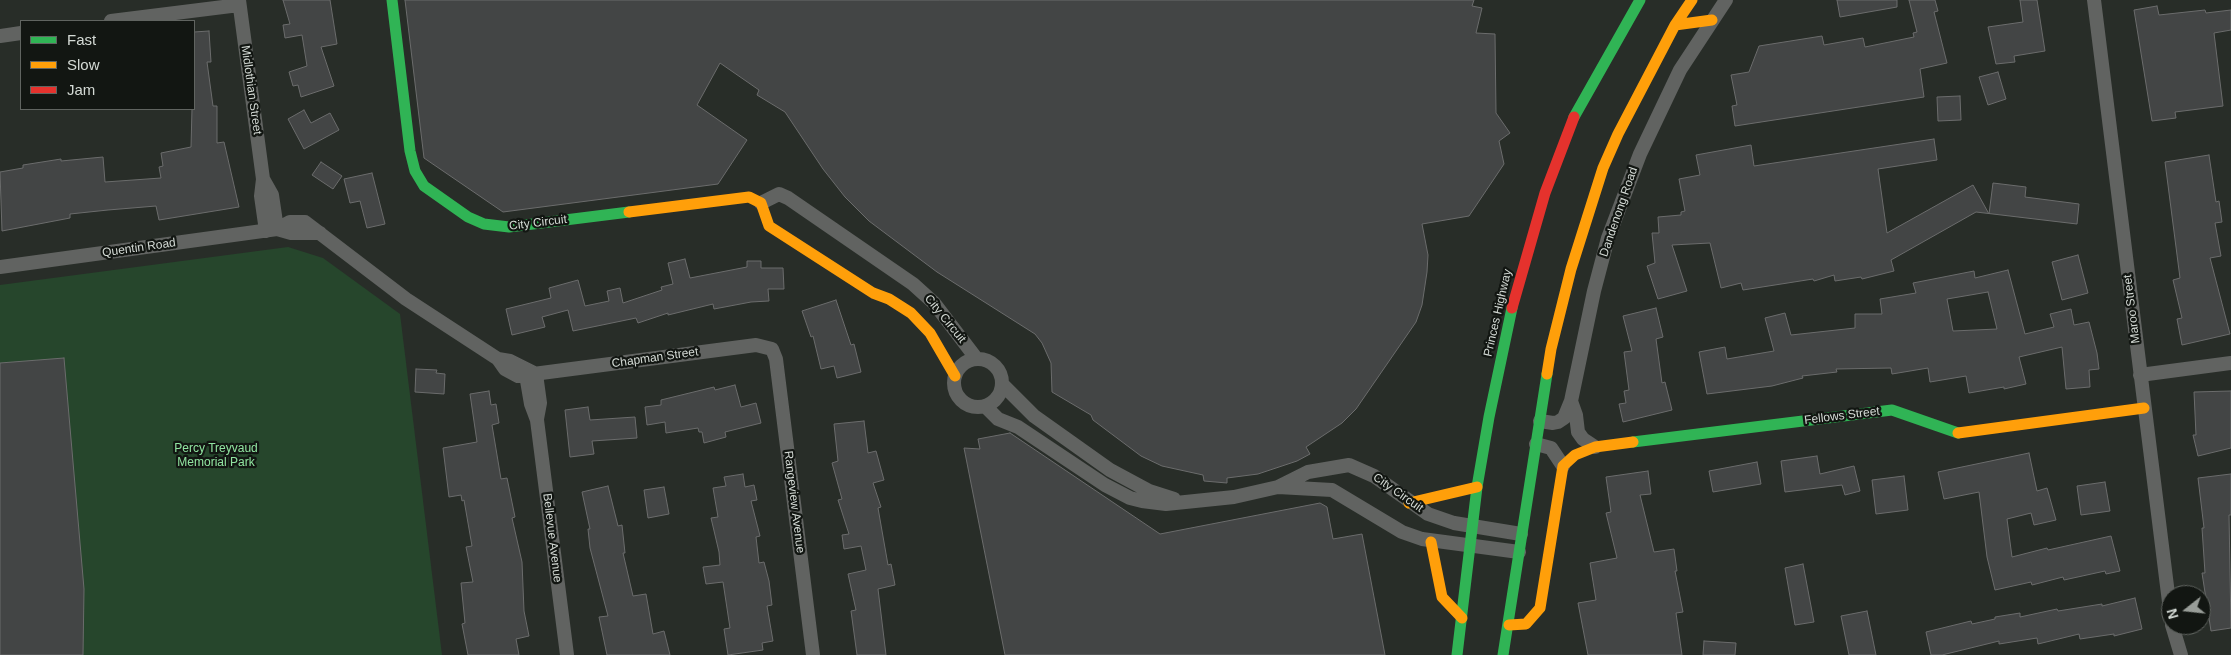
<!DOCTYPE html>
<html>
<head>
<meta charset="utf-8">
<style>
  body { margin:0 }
  #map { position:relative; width:2231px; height:655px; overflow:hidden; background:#282d28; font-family:Arial,sans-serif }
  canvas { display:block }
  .legend { position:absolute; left:20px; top:20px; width:175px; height:90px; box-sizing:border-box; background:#121612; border:1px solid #606460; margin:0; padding:6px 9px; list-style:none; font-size:15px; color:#d4dad5 }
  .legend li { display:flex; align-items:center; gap:10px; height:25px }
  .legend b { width:25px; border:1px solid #606460 }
  .north { position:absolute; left:2161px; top:585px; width:50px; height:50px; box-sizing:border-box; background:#121612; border:1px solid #606460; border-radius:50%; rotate:254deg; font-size:14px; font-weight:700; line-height:20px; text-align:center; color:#d4dad5 }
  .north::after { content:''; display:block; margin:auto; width:18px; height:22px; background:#989d98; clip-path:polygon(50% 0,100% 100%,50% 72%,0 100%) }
</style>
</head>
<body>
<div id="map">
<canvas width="2231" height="655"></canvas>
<ul class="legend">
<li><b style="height:6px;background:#30b455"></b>Fast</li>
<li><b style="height:6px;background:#ff9f0a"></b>Slow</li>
<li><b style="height:6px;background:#e5322d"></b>Jam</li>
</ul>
<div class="north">N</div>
</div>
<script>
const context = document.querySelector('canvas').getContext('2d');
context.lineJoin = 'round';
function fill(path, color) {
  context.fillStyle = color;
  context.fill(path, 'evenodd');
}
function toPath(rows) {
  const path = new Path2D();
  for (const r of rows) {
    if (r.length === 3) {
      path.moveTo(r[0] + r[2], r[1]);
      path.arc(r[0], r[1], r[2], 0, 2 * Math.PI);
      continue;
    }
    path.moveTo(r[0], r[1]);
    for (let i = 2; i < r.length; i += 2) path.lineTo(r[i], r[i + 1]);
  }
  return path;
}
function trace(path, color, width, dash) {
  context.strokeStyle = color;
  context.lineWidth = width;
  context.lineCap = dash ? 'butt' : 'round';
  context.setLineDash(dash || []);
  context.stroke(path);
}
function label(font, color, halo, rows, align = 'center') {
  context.font = font + ' Arial,sans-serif';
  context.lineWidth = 4.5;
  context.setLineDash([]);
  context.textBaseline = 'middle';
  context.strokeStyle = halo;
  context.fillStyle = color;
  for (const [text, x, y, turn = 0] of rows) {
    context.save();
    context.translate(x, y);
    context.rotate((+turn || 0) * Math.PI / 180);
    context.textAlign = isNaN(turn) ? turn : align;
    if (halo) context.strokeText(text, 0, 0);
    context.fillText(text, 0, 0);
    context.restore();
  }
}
fill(toPath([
  [288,247,323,258,400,314,442,655,0,655,0,285]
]), '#26462c');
const building = toPath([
  [283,0,330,0,337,44,321,47,334,86,301,97,298,85,293,86,289,72,307,66,302,35,285,38,283,25,290,24,283,0],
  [405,0,1474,0,1472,6,1482,8,1476,33,1495,34,1496,113,1510,133,1499,141,1504,164,1469,216,1422,224,1428,255,1427,272,1422,305,1416,322,1356,409,1342,423,1306,447,1310,454,1297,461,1258,474,1227,478,1227,483,1204,481,1203,475,1162,466,1141,456,1093,420,1091,415,1052,392,1051,363,1042,343,1035,334,937,272,869,221,845,197,823,169,785,112,757,95,759,90,720,63,697,105,747,140,718,184,503,212,424,158,405,0],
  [1837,0,1897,0,1897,7,1840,17,1837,0],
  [1909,0,1935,0,1938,11,1934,12,1947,63,1920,69,1924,97,1735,126,1732,106,1737,105,1731,75,1749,72,1759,46,1822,36,1824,45,1863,38,1865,47,1914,37,1913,33,1917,32,1909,0],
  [2020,0,2037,0,2045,51,2014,56,2015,62,1996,64,1988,27,2023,22,2020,0],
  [2157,6,2159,15,2205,10,2206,13,2231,10,2231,30,2214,33,2223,106,2175,112,2176,118,2152,121,2134,10,2157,6],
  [209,31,211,62,207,62,213,106,217,106,217,143,224,142,239,207,159,220,156,206,108,210,70,214,70,218,2,231,0,172,23,168,23,165,61,159,61,161,103,157,105,182,161,178,159,167,163,166,161,153,191,147,194,32,209,31],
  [1998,72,2006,99,1988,105,1979,77,1998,72],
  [1960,96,1961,120,1938,121,1937,97,1960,96],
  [304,110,311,123,330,113,339,130,304,149,288,119,304,110],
  [1934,139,1937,160,1878,169,1887,233,1973,185,1989,214,1993,183,2026,187,2025,197,2079,204,2077,224,1976,212,1891,260,1894,271,1862,279,1861,277,1835,281,1834,275,1814,281,1813,279,1743,290,1741,283,1721,288,1710,243,1672,245,1687,291,1658,299,1647,266,1655,263,1652,233,1659,233,1658,217,1681,215,1681,212,1685,211,1679,179,1700,175,1696,155,1751,145,1754,166,1934,139],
  [2209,155,2216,202,2219,201,2222,222,2215,223,2221,256,2210,258,2230,334,2182,345,2177,319,2182,318,2173,280,2180,278,2165,162,2209,155],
  [321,162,342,176,333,189,312,175,321,162],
  [372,173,385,224,367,228,360,201,350,203,344,179,372,173],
  [2078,255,2088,293,2062,300,2052,262,2078,255],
  [685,259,690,278,747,267,747,261,761,261,761,268,783,268,784,289,768,289,769,301,751,302,714,309,713,304,668,315,668,313,638,323,636,318,573,331,568,310,542,317,545,327,512,335,506,309,551,298,549,288,578,280,585,306,609,301,607,291,620,288,623,303,662,290,661,287,673,284,668,263,685,259],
  [2008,270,2025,334,2054,327,2050,314,2071,309,2074,325,2089,322,2097,353,2099,369,2089,370,2090,387,2066,389,2062,347,2019,357,2026,384,2004,389,2004,387,1969,393,1966,376,1930,382,1928,368,1892,374,1891,368,1836,369,1837,372,1802,376,1803,378,1772,386,1707,394,1699,352,1725,347,1727,359,1774,351,1765,318,1785,313,1791,335,1855,328,1855,314,1882,314,1880,299,1916,293,1913,283,1974,271,1975,278,2008,270],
  [1988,292,1997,329,1953,331,1947,299,1988,292],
  [836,300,851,345,854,344,861,372,837,378,834,366,821,369,813,336,811,337,802,311,836,300],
  [1656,308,1663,337,1656,339,1662,383,1665,382,1672,410,1623,422,1619,404,1626,403,1624,391,1629,390,1624,352,1632,351,1623,316,1656,308],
  [64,358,84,589,83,655,0,655,0,363,64,358],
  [416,369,437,370,436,373,445,374,444,394,415,392,416,369],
  [735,385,741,407,756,403,761,423,725,432,726,437,704,443,702,432,699,432,698,428,666,433,665,422,647,425,645,407,661,405,661,400,714,387,715,390,735,385],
  [489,391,491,405,496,404,499,423,492,425,501,479,507,478,515,517,512,518,522,562,524,611,529,636,516,639,519,655,468,655,462,624,465,623,461,583,473,582,466,547,472,546,464,500,462,501,461,495,449,497,443,448,477,442,470,394,489,391],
  [2231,391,2231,448,2198,456,2193,435,2196,435,2194,392,2231,391],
  [588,407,590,420,635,417,637,438,592,441,594,454,570,457,565,410,588,407],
  [864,421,868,453,876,451,884,480,873,483,881,507,878,508,888,565,891,564,895,585,878,589,886,655,857,655,851,611,856,610,848,574,866,570,861,546,844,549,842,535,849,534,838,500,842,499,832,463,838,461,834,424,864,421],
  [1010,433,1160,534,1320,503,1327,507,1333,539,1362,534,1385,655,1005,655,964,448,980,449,978,439,1010,433],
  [2029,453,2037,491,2047,488,2056,520,2034,525,2031,513,2007,519,2012,557,2047,548,2048,550,2111,536,2120,571,2106,574,2105,571,2064,580,2063,577,2032,585,2031,582,1995,590,1987,557,1979,492,1944,499,1938,472,2029,453],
  [1817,456,1820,474,1854,466,1860,491,1845,495,1842,485,1785,492,1781,461,1817,456],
  [1757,462,1761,484,1713,492,1709,471,1757,462],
  [1648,471,1651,494,1640,495,1654,552,1674,549,1677,571,1675,571,1683,612,1676,613,1682,655,1588,655,1578,603,1596,600,1590,563,1617,558,1606,513,1611,512,1606,477,1648,471],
  [743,474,745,487,754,485,757,500,751,501,760,536,756,537,759,563,764,562,769,581,772,605,767,606,773,641,762,643,763,650,728,655,724,629,730,628,723,582,706,584,703,567,720,565,719,552,711,518,718,517,713,488,726,486,724,477,743,474],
  [2231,474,2231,515,2229,515,2231,628,2211,631,2202,573,2205,573,2202,528,2204,528,2198,478,2231,474],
  [1904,476,1908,510,1876,514,1872,480,1904,476],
  [2105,482,2110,511,2081,515,2077,486,2105,482],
  [608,486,618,526,622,525,625,553,623,553,633,596,646,594,653,634,664,631,670,655,607,655,599,617,608,616,590,548,588,529,590,529,582,492,608,486],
  [664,487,669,514,648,518,644,490,664,487],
  [1803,564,1814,622,1795,625,1785,568,1803,564],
  [2135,598,2142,629,2114,636,2114,634,2080,639,2079,634,2038,644,2037,638,1999,644,1999,641,1942,655,1931,655,1926,632,1971,621,1972,624,1995,619,1995,617,2020,613,2020,617,2057,609,2058,611,2102,604,2102,606,2135,598],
  [1867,611,1876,655,1849,655,1841,616,1867,611],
  [1704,641,1736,643,1735,655,1703,655,1704,641]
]);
fill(building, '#434545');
trace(building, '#6b6c6c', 1);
trace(toPath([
  [239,0,263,179,261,196,266,231],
  [2094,0,2171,618],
  [111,21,239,5],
  [0,36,21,33],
  [263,179,272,195,277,229],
  [761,203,779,194,788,198,913,284,934,303,976,358],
  [277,229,290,222,305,222,406,299,498,359,510,361,536,374],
  [0,267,277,229,291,233,320,233],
  [978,383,24],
  [498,359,505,369,518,376,756,345,772,349,776,359,813,655],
  [525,369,531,404,537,420,567,655],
  [536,374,540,403,537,419],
  [2140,375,2231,363],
  [1003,385,1034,416,1110,470,1149,491,1174,499],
  [1571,401,1576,415,1578,432,1583,439,1595,447],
  [985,406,998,419,1018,427,1105,485,1130,498,1142,501,1166,504,1234,497,1278,487,1308,472,1349,465,1374,476,1428,514,1454,523,1521,534],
  [1540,421,1553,423,1558,422,1564,418,1571,401,1594,291,1608,238,1640,154,1680,70,1726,0],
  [1536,444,1551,448,1563,466],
  [1278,487,1332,490,1402,532,1422,539,1519,552],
  [2172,625,2181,655]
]), '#616361', 14);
trace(toPath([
  [392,0,410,151,415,171,424,186,468,217,484,224,509,227,629,212],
  [1574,117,1640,0],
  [1633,442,1892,410,1958,433],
  [1457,655,1477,487,1489,417,1512,308],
  [1503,655,1547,374]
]), '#30b455', 11);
trace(toPath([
  [1675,25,1712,20],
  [629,212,749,197,761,203,769,226,873,293,889,299,911,313,930,333,955,376],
  [1547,374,1551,349,1571,269,1603,168,1618,134,1675,25,1692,0],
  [1958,433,2144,408],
  [1409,503,1477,487],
  [1431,542,1442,597,1462,618],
  [1509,625,1526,624,1540,608,1563,466,1575,455,1595,447,1633,442]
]), '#ff9f0a', 11);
trace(toPath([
  [1512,308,1545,193,1574,117]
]), '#e5322d', 11);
label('12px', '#d4dad5', '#121612', [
  ["Midlothian Street",251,90,82],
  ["Dandenong Road",1619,212,-71],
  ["City Circuit",538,223,-7],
  ["Quentin Road",139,248,-8],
  ["Maroo Street",2132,309,-97],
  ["Princes Highway",1498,313,-77],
  ["City Circuit",945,319,51],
  ["Chapman Street",655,358,-8],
  ["Fellows Street",1842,416,-7],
  ["City Circuit",1398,493,35],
  ["Rangeview Avenue",794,502,83],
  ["Bellevue Avenue",552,538,83]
]);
label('12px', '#90e4a0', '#121612', [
  ["Percy Treyvaud",216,449],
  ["Memorial Park",216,463]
]);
</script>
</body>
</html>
